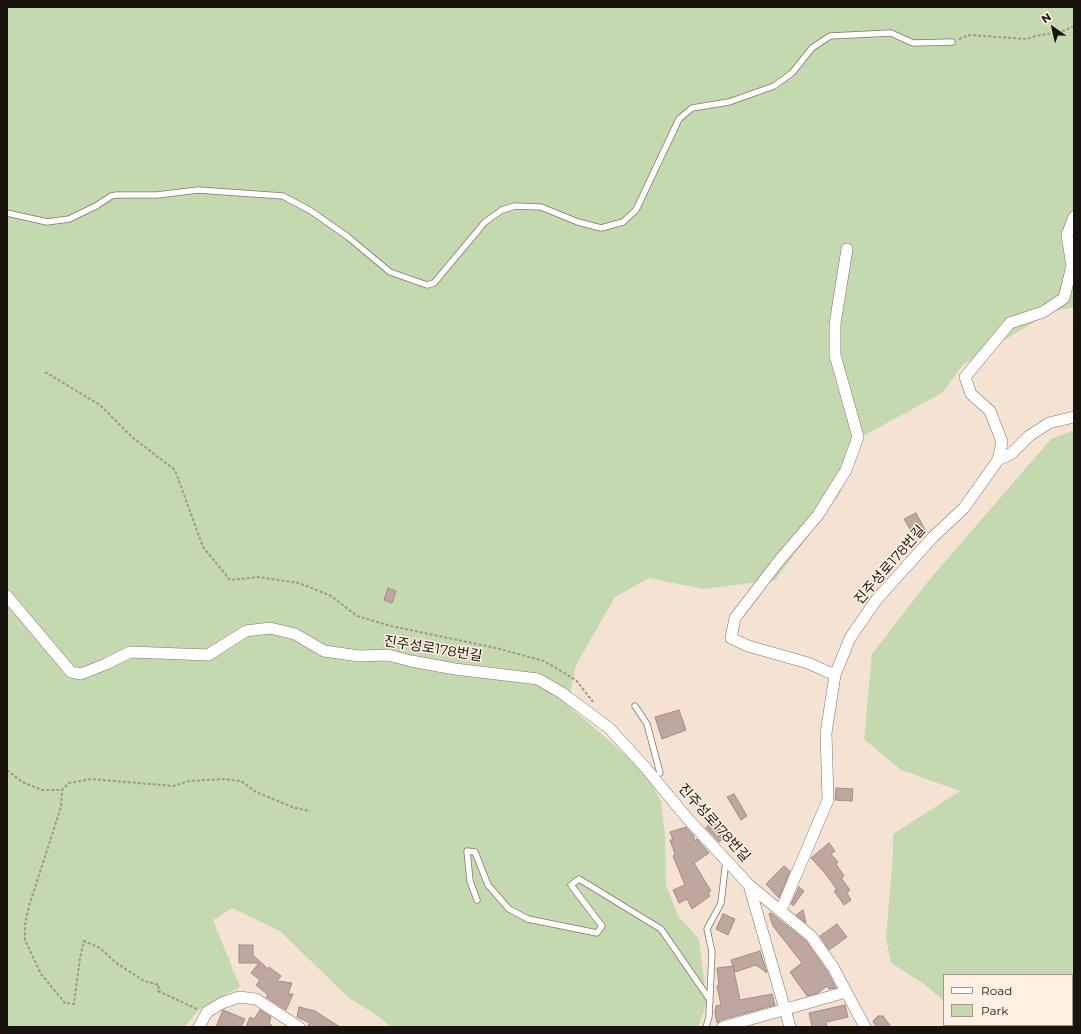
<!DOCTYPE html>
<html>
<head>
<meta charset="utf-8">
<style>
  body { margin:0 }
  #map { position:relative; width:1081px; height:1034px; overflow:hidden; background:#f4e3d2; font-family:Montserrat,sans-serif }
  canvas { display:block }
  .frame { position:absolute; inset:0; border:8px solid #19130e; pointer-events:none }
  .legend { position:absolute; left:943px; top:974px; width:130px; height:52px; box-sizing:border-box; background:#fff0e3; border:1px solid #a3988e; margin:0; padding:5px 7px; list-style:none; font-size:12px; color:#19130e }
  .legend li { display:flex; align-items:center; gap:8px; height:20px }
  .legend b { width:20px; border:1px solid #a3988e }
  .north { position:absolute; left:1033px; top:8px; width:40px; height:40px; -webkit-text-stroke:3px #fff0e3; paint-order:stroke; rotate:326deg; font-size:11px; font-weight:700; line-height:16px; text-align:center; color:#19130e }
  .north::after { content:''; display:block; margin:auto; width:14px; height:18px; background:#19130e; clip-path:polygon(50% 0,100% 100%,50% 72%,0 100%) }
</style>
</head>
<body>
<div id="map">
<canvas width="1081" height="1034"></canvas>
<div class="frame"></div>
<ul class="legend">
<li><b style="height:5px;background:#fff"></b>Road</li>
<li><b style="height:11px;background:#c4d9b0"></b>Park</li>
</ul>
<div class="north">N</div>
</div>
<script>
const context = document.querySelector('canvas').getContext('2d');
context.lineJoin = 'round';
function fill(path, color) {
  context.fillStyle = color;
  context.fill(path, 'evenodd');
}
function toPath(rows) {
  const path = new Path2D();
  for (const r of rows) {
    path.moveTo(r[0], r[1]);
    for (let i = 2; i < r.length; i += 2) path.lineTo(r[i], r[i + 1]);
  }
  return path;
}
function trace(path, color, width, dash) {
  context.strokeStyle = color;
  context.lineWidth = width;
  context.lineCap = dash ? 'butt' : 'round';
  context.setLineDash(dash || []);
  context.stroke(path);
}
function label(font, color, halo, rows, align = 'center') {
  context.font = font + ' Montserrat,"Noto Sans KR",sans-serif';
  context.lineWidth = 3;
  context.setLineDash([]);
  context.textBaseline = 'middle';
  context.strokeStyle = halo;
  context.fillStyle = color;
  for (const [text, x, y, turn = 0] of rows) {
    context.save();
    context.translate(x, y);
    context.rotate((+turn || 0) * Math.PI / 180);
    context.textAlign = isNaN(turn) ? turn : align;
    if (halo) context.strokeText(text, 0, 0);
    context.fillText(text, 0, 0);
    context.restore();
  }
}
fill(toPath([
  [7,7,1074,7,1074,307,1051,312,963,365,942,393,863,436,839,495,775,580,703,589,649,578,615,597,576,665,568,705,620,750,648,778,661,801,665,836,666,885,678,916,699,939,707,1003,698,1027,391,1027,378,1016,349,998,280,931,232,908,213,920,240,987,200,1009,184,1027,7,1027],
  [1074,430,1074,1019,1072,1019,1072,975,944,975,944,1001,924,984,891,963,886,938,893,853,893,834,960,791,901,770,864,739,872,654,930,579,1051,439]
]), '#c4d9b0');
const building = toPath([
  [916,513,925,530,914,536,904,519,916,513],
  [388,588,396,591,392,603,384,600,388,588],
  [679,710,686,730,662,739,655,717,679,710],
  [836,788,853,789,852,801,835,800,836,788],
  [734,794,747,816,741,820,727,797,734,794],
  [712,820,726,836,719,842,706,828,712,820],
  [686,827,693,835,695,841,697,839,709,853,694,863,711,891,708,892,710,896,692,909,687,899,679,903,673,890,685,885,673,856,675,854,670,840,673,840,670,832,686,827],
  [829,843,835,851,831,854,838,862,836,864,844,876,841,878,850,890,847,893,851,900,844,905,834,891,837,890,825,873,811,858,829,843],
  [784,866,790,871,779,898,766,884,784,866],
  [799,887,804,891,793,906,791,904,799,887],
  [803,910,806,923,796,915,803,910],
  [771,913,806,941,827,971,836,988,829,989,827,986,818,993,807,996,790,972,802,963,773,926,769,914,771,913],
  [723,914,735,919,728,935,716,929,723,914],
  [837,924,847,937,829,950,820,936,837,924],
  [239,945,253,945,253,955,268,969,269,967,281,976,277,981,292,983,288,994,293,994,286,1010,266,997,268,995,256,985,260,980,251,973,259,963,239,963,239,945],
  [760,951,767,973,756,965,735,972,731,960,760,951],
  [733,966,740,1000,772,994,775,1005,721,1020,717,1023,715,1013,716,1006,721,1005,717,986,719,985,717,968,733,966],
  [845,1005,848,1017,826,1022,827,1027,812,1027,809,1013,845,1005],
  [299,1007,315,1011,340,1027,307,1027,310,1023,297,1017,299,1007],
  [223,1010,245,1019,241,1027,216,1027,223,1010],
  [260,1010,271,1017,269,1024,274,1027,246,1027,250,1017,254,1019,260,1010],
  [878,1016,883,1016,891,1027,876,1027,873,1021,878,1016]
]);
fill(building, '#bfa7a1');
trace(building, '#a38c86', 1);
const service = toPath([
  [7,213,47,222,69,219,96,206,111,196,117,195,157,195,198,190,283,196,311,211,348,237,390,272,427,285,434,283,485,222,502,210,515,206,541,207,578,222,601,228,623,222,636,210,679,119,692,108,729,102,774,86,792,73,812,48,830,36,891,33,913,43,952,42],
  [635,706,647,724,660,773],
  [477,900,470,881,467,851,475,852,488,885,509,909,528,919,597,933,602,926,571,885,579,879,661,929,710,1000],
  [706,1027,709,1017,712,952,707,929,721,903,726,860]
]);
const minor = toPath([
  [998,460,1012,453,1029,436,1049,423,1074,417],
  [7,596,71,672,81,674,106,664,130,652,208,655,246,631,270,628,295,634,324,651,359,656,388,655,411,661,455,669,538,679,562,693,609,728,644,766,687,818,749,885,811,936,833,967,865,1027],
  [835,675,808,663,748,646,731,638,735,618,778,562,818,515,846,470,858,437,835,355,835,324,847,249],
  [749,885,790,1027],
  [781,910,828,800,826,733,835,675,850,638,877,599,933,537,964,508,998,460,1002,442,990,411,971,394,965,377,1010,323,1043,312,1064,298,1072,266,1067,235,1074,217],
  [199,1027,207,1012,222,1003,239,997,256,999,299,1027],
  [723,1027,846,992]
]);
trace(service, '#857567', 7);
trace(minor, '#857567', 12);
trace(toPath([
  [959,39,969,35,1027,39,1035,36,1061,32,1074,26],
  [45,372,100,405,132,437,175,470,203,547,230,580,258,577,299,583,331,596,357,616,391,626,496,648,544,661,576,680,593,702],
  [7,770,22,782,42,790,62,790],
  [197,1009,158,991,159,985,144,981,115,962,100,948,84,941,80,958,74,1004,65,1003,41,974,25,940,25,924,29,906,61,807,62,790,69,783,91,779,173,786,189,781,224,779,241,781,256,792,295,808,310,811]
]), '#a39689', 2, [3, 2]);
trace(service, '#fff', 5.5);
trace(minor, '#fff', 11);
label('14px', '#19130e', '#fff0e3', [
  ["진주성로178번길",890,565,-49],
  ["진주성로178번길",433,649,9],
  ["진주성로178번길",714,823,48]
]);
</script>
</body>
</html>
